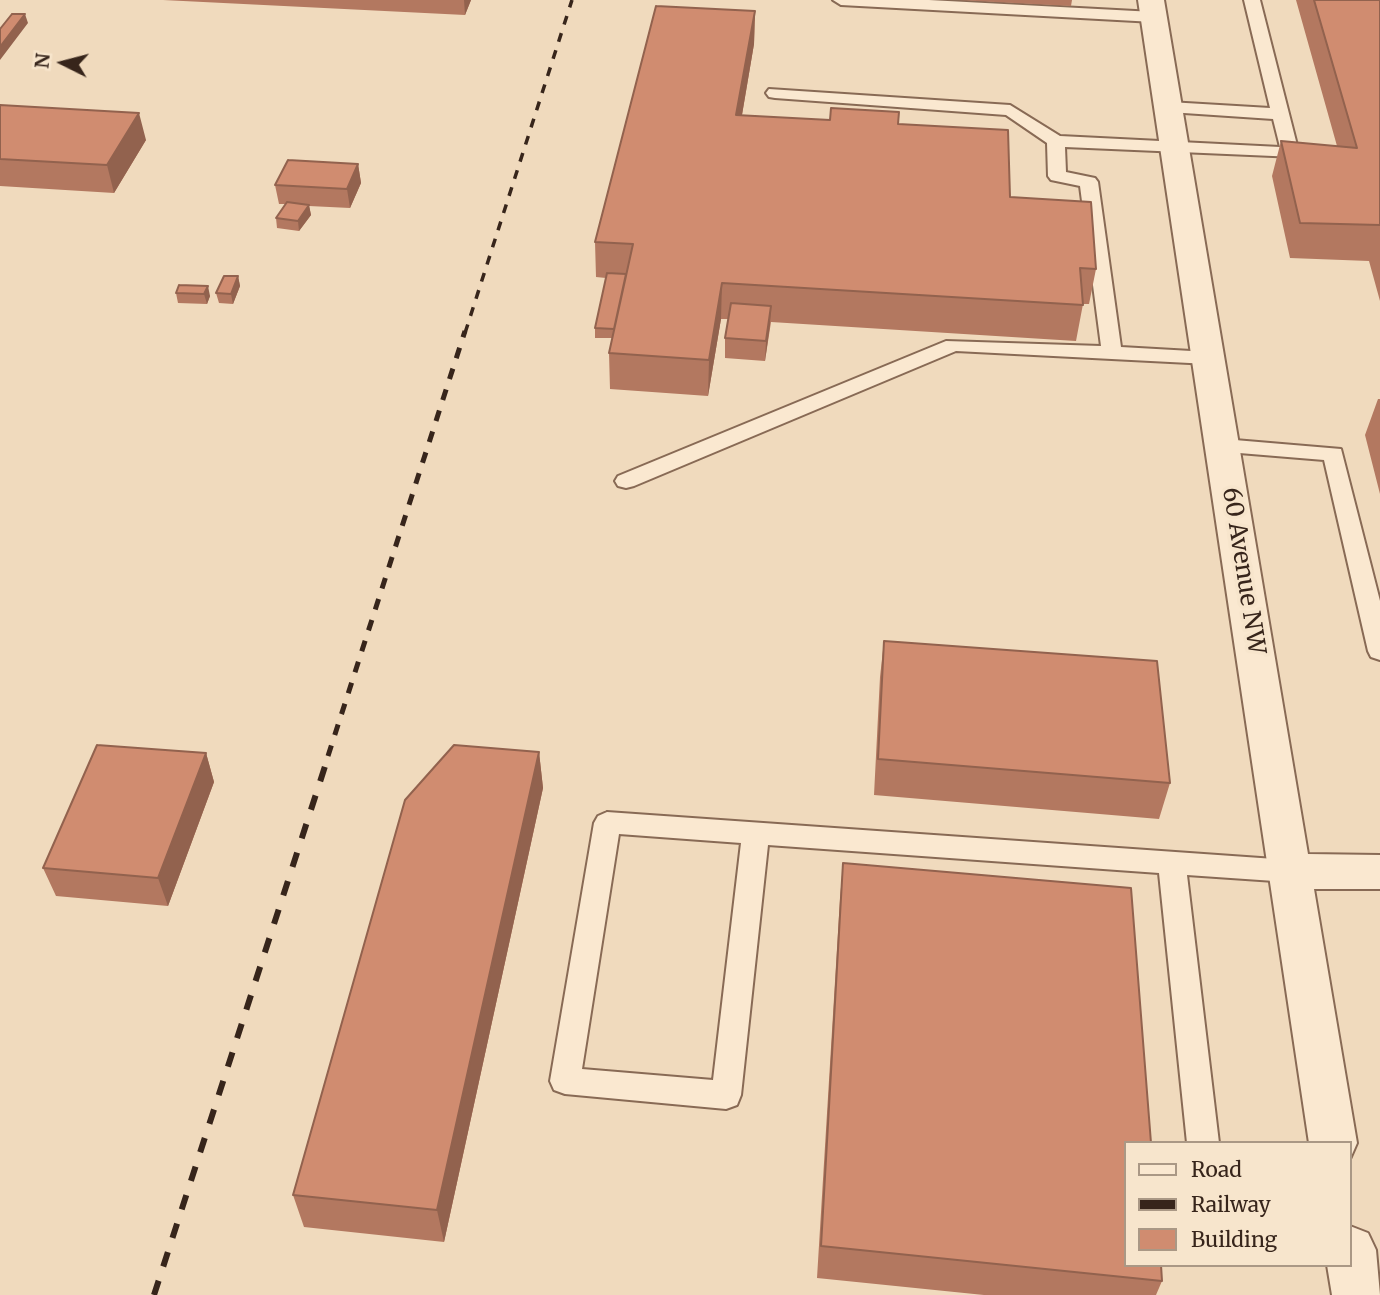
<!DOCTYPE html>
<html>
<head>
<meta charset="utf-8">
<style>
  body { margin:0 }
  #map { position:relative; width:1380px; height:1295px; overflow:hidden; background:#f0dabd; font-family:Merriweather,serif }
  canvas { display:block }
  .legend { position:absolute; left:1124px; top:1141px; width:228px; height:126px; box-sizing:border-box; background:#f7e5cc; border:2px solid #aa9885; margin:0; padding:9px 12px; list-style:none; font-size:21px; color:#37251b }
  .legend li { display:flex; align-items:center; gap:14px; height:35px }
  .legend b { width:35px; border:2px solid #aa9885 }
  .north { position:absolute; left:28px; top:28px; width:70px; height:70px; -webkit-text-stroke:5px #f7e5cc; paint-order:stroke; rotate:276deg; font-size:19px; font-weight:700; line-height:28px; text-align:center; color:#37251b }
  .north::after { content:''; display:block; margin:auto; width:24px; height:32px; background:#37251b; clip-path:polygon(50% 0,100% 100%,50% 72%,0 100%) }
</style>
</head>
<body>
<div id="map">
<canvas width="1380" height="1295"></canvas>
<ul class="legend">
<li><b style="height:9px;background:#fae8d0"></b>Road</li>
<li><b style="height:9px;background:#37251b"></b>Railway</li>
<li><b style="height:19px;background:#d08c70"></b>Building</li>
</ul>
<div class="north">N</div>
</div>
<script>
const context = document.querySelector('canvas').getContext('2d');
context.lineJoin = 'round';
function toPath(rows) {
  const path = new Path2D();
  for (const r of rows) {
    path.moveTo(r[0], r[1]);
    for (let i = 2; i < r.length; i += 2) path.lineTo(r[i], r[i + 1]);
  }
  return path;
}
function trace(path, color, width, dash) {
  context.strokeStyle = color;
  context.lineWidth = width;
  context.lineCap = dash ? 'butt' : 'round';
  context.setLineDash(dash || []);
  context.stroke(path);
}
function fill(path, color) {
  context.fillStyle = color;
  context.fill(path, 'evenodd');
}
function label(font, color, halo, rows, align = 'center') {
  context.font = font + ' Merriweather,serif';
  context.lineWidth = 7;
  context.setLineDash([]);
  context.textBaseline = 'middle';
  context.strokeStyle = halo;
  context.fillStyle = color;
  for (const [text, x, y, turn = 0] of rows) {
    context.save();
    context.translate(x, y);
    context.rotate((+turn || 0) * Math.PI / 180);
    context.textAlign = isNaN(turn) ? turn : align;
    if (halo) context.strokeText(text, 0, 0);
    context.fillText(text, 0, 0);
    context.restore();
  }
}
const service = toPath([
  [833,0,929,0,1154,12,1162,17,1154,22,841,5,833,0],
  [1244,0,1260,0,1299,153,1296,157,1065,147,1066,172,1095,178,1098,182,1121,347,1209,352,1216,354,1219,358,1216,362,1209,364,956,351,634,486,626,488,618,486,615,481,618,476,946,341,1101,346,1080,186,1051,180,1048,176,1047,143,1006,115,775,98,769,97,766,93,769,89,1010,105,1060,136,1280,147,1273,119,1169,112,1160,107,1169,102,1270,108,1244,0],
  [1223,439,1341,449,1380,601,1380,660,1371,657,1368,651,1324,460,1215,451,1212,446,1215,441,1223,439],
  [607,812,1289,860,1299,863,1303,871,1299,879,1289,882,1187,875,1219,1143,1187,1143,1159,873,768,845,741,1095,737,1105,726,1109,565,1094,554,1090,550,1081,594,823,598,816,607,812],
  [619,834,741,843,713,1080,582,1069,619,834]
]);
const minor = toPath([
  [1138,0,1164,0,1308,854,1380,855,1380,889,1314,889,1357,1143,1350,1159,1350,1143,1309,1143,1138,0],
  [1350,1226,1368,1233,1376,1250,1380,1295,1332,1295,1327,1265,1350,1265,1350,1226]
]);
trace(service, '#886a55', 4);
trace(minor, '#886a55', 4);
fill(service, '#fae8d0');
fill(minor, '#fae8d0');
trace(toPath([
  [465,333,572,0]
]), '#37251b', 3.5, [9, 9]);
trace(toPath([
  [328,756,465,331]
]), '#37251b', 5, [11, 11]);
trace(toPath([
  [154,1295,329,754]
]), '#37251b', 6, [15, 15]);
fill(toPath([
  [163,0,471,0,465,15],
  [958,0,1072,0,1071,6],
  [1296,0,1380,0,1380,301,1369,261,1290,258,1272,176,1281,141,1337,146],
  [755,11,754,44,742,115,898,124,1010,197,1096,269,1089,304,1083,304,1076,341,771,322,765,361,725,358,725,338,729,319,721,319,708,396,610,389,609,353,612,338,595,338,595,328,606,278,596,277,595,242],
  [0,105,146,140,114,193,0,186],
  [358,164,361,183,350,208,309,206,311,215,299,231,277,228,276,218,286,204,279,204,275,185],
  [238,276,240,286,233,304,219,303,216,293],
  [179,285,210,296,207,304,178,303,176,293],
  [1378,399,1380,399,1380,494,1365,435],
  [884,641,1170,783,1159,819,874,795,880,677],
  [539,752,543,788,444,1242,304,1227,293,1195],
  [206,753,214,782,168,906,56,896,43,868],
  [843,863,1162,1281,1156,1295,984,1295,817,1278,840,899]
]), '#b37860');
fill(toPath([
  [464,0,471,0,465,15],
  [755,11,754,44,736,150,736,115],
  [25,14,28,23,0,60,0,47],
  [139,113,146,140,114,193,107,165],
  [358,164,361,183,350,208,347,189],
  [309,205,311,215,299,231,298,221],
  [238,276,240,286,233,304,231,294],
  [722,283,721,319,708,396,709,360],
  [208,286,210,296,207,304,204,294],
  [771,306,770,325,765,361,766,341],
  [539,752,543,788,444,1242,437,1210],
  [206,753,214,782,168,906,158,878]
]), '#92624e');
const building = toPath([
  [1314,0,1380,0,1380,225,1300,223,1281,141,1357,148,1314,0],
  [656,6,755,11,736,115,830,120,831,108,899,112,898,124,1008,130,1010,197,1091,202,1096,269,1080,268,1083,305,722,283,709,360,609,353,633,244,595,242,656,6],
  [12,14,25,14,0,47,0,29,12,14],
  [0,105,139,113,107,165,0,159,0,105],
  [288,160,358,164,347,189,275,185,288,160],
  [287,202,309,205,298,221,276,218,287,202],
  [607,273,626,274,614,329,595,328,607,273],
  [224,276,238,276,231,294,216,293,224,276],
  [179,285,208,286,204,294,176,293,179,285],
  [731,303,771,306,766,341,725,338,731,303],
  [884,641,1157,661,1170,783,878,759,884,641],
  [97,745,206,753,158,878,43,868,97,745],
  [454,745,539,752,437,1210,293,1195,405,800,454,745],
  [843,863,1131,888,1151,1143,1126,1143,1126,1265,1161,1265,1162,1281,821,1246,843,863]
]);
fill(building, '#d08c70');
trace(building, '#92624e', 2);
label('24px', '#37251b', '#f7e5cc', [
  ["60 Avenue NW",1243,571,81]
]);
</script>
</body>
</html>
